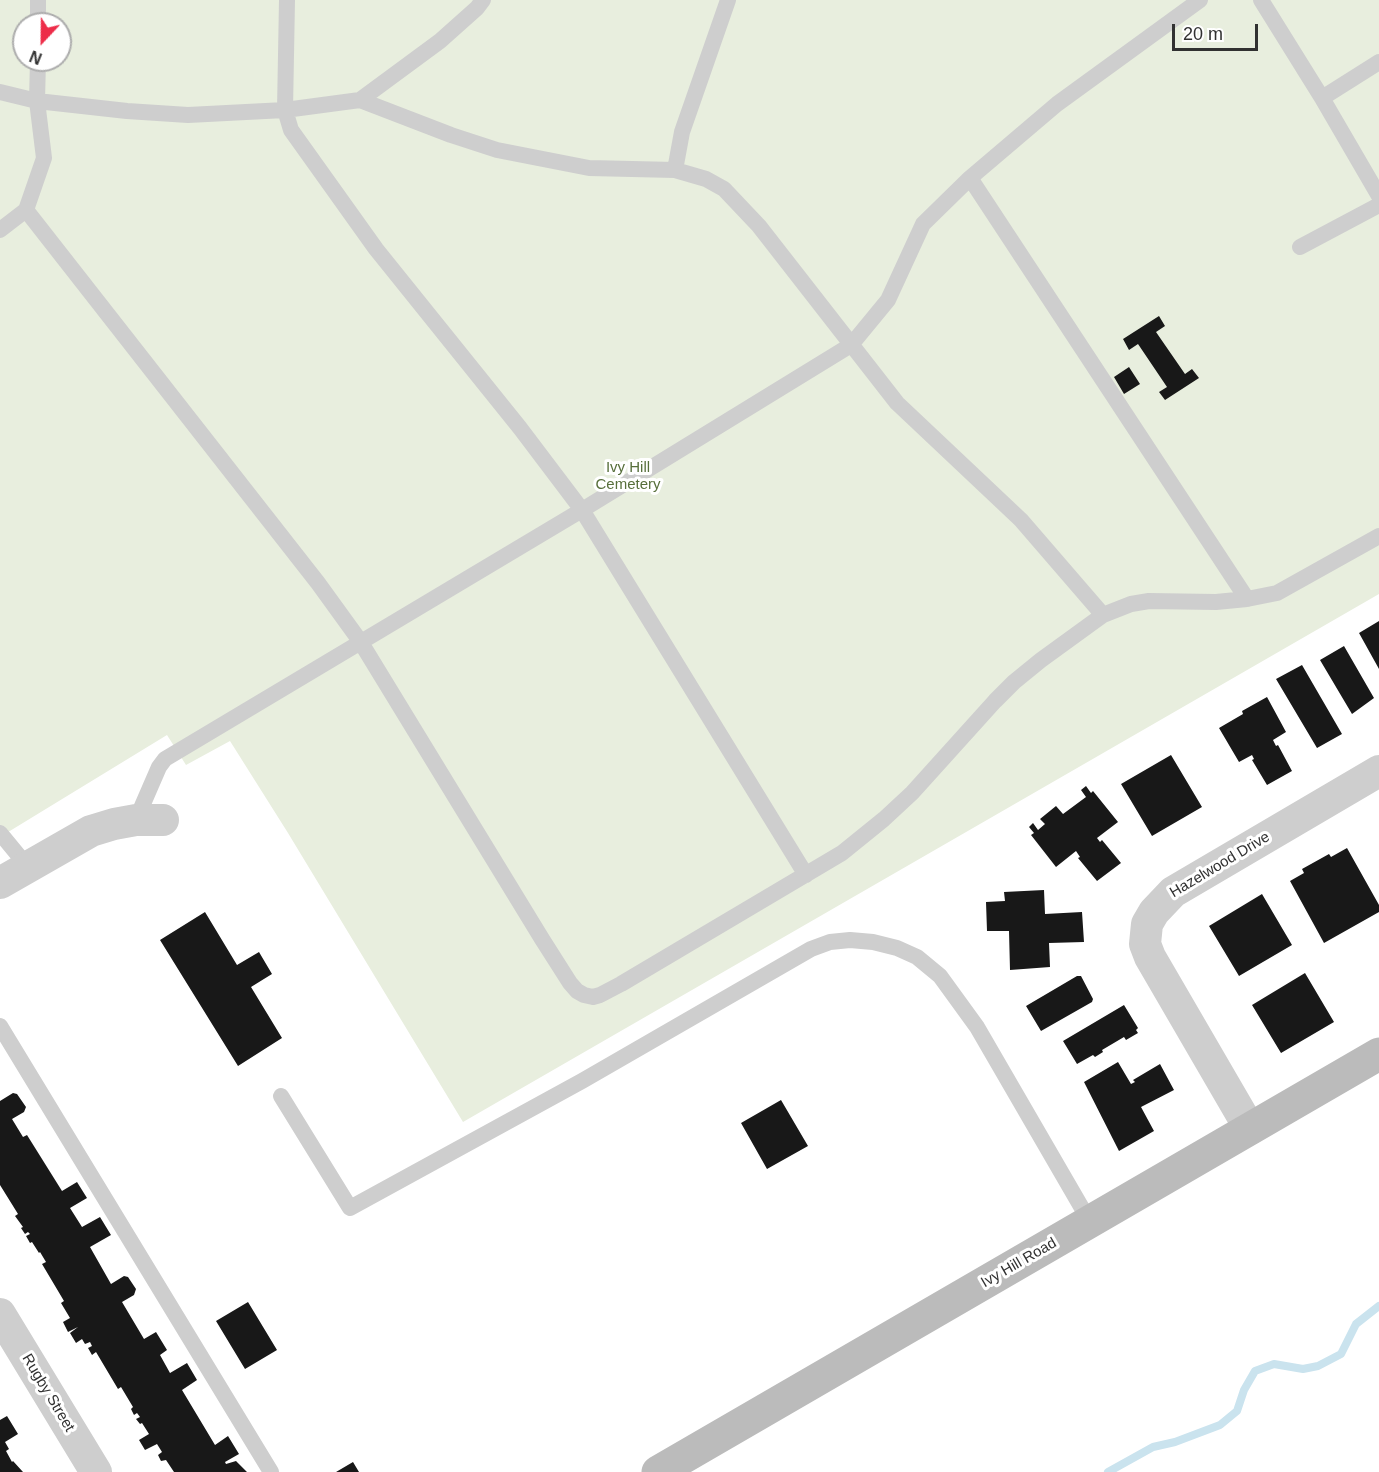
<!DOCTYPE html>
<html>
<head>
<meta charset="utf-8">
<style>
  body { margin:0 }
  #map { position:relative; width:1379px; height:1472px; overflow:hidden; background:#fff; font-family:Helvetica,sans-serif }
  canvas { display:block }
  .north { position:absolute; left:12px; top:12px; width:60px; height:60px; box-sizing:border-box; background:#fff; border:2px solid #adadad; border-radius:50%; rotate:202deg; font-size:16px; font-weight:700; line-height:24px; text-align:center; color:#313131 }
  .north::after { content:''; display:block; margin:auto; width:21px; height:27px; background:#ed2d49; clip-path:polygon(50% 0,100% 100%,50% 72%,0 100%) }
  .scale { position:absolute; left:1172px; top:24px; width:86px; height:27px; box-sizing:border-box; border:3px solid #313131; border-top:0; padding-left:8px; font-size:18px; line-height:21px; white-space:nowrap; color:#313131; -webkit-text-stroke:4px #fff; paint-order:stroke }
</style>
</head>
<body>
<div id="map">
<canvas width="1379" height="1472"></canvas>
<div class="north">N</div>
<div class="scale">20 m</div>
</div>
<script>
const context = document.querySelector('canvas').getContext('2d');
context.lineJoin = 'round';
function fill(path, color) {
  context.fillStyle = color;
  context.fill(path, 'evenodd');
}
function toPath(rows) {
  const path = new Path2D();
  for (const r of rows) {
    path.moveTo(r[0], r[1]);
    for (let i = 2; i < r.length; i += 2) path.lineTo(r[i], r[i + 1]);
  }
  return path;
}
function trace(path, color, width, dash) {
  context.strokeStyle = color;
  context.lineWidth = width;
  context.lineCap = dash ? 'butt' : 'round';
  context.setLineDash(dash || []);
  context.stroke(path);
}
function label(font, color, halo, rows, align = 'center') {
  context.font = font + ' Helvetica,sans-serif';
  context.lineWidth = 6;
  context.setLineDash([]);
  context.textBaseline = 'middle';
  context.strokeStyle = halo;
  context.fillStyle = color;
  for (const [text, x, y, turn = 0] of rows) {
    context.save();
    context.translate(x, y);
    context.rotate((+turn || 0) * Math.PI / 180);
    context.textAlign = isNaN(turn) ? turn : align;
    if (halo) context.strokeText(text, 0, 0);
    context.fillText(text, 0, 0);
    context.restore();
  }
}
fill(toPath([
  [0,0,1379,0,1379,594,463,1122,288,833,230,741,186,765,167,735,0,837],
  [24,24,60,24,60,60,24,60]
]), '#e8eede');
trace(toPath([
  [1108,1472,1153,1447,1175,1442,1220,1425,1237,1411,1244,1390,1255,1371,1274,1364,1303,1369,1318,1366,1341,1354,1356,1324,1379,1306]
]), '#cae3ee', 8);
fill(toPath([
  [1159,316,1165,326,1156,332,1185,374,1192,369,1199,378,1165,400,1159,392,1167,387,1138,344,1129,350,1123,339],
  [1129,367,1140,384,1124,394,1114,377],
  [1379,621,1379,669,1359,633],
  [1344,646,1374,698,1352,714,1320,660],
  [1302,665,1342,734,1317,748,1276,679],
  [1267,697,1286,732,1273,740,1276,746,1278,745,1292,771,1267,785,1252,760,1254,759,1252,755,1239,762,1219,728,1243,714,1242,711],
  [1171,755,1202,807,1152,836,1121,784],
  [1086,786,1091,793,1093,791,1118,822,1097,838,1100,842,1102,840,1121,863,1097,881,1078,858,1080,857,1076,851,1056,867,1031,835,1034,833,1029,827,1033,823,1038,830,1045,824,1040,819,1056,806,1063,814,1086,797,1081,790],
  [1347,848,1379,905,1379,912,1324,943,1290,881,1304,873,1302,869,1329,854,1331,857],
  [1044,890,1045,914,1082,912,1084,942,1049,943,1050,967,1010,970,1009,931,987,931,986,902,1005,901,1004,892],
  [1262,894,1292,945,1239,976,1209,926],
  [205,912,237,965,259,952,272,974,251,987,282,1038,238,1066,160,940],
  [1305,973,1334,1022,1281,1053,1252,1005],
  [1077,976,1081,976,1093,999,1092,1002,1041,1031,1026,1006],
  [1124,1005,1138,1028,1136,1030,1138,1033,1126,1040,1124,1037,1102,1050,1103,1052,1095,1057,1093,1055,1077,1064,1063,1041],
  [1118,1062,1131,1084,1135,1082,1133,1080,1160,1064,1174,1090,1141,1107,1154,1131,1119,1151,1084,1082],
  [13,1093,17,1094,26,1107,24,1112,12,1119,23,1137,27,1135,62,1191,77,1182,87,1198,70,1208,82,1227,100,1217,111,1235,90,1247,111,1284,124,1276,128,1277,136,1289,134,1295,122,1302,144,1339,156,1332,167,1350,160,1355,170,1373,187,1363,197,1380,182,1390,215,1445,228,1436,239,1454,225,1462,226,1464,236,1461,247,1472,174,1472,166,1460,161,1461,158,1455,162,1452,157,1444,145,1450,139,1440,149,1434,142,1423,140,1424,136,1419,140,1417,137,1413,134,1415,131,1409,133,1407,121,1387,118,1389,96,1352,92,1355,88,1348,92,1346,90,1342,85,1344,82,1339,76,1343,70,1333,78,1327,68,1332,63,1322,70,1318,61,1303,64,1301,42,1264,46,1262,40,1252,39,1253,32,1242,30,1243,26,1236,30,1234,28,1232,25,1234,21,1228,23,1227,15,1216,18,1214,0,1185,0,1101],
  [781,1100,808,1146,767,1169,741,1123],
  [248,1302,277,1350,245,1369,216,1321],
  [7,1416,18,1434,5,1442,9,1449,6,1451,12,1462,13,1461,23,1472,0,1472,0,1420],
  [353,1462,359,1472,336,1472]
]), '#181818');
trace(toPath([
  [287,0,285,110,291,130,376,249,520,428,582,510,806,875],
  [1261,0,1322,98,1379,196],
  [38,24,38,0],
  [0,92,37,101,127,111,188,115,285,110,360,100,451,135,497,150,589,168,675,170,706,179,724,189,759,226,897,403,1021,520,1103,615],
  [1322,98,1379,62],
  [360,100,440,41,477,8,483,0],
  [675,170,682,132,728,0],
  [970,178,1247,599],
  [26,210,318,583,360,641,542,939,570,983,577,991,584,995,593,997,600,995,621,984,842,853,884,819,912,793,995,701,1014,682,1041,660,1103,615,1131,604,1149,601,1216,602,1247,599,1277,593,1379,536],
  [0,230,26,210,44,158,37,101,38,60],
  [1300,247,1379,205],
  [136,820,159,767,165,759,582,510,851,345,888,300,923,224,970,178,1057,104,1200,0],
  [0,833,28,867],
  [0,1026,271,1472],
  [281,1096,350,1208,582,1081,811,949,830,942,850,940,873,942,897,948,917,957,940,976,977,1027,1090,1222]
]), '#cecece', 16);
trace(toPath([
  [0,883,91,831,114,824,136,820,163,820],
  [1250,1129,1150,957,1145,944,1147,924,1154,912,1173,892,1379,771],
  [0,1314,96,1472]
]), '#cecece', 32);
trace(toPath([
  [658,1472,1379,1054]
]), '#bbb', 33);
label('15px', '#576f3b', '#fff', [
  ["Ivy Hill",628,468],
  ["Cemetery",628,485]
]);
label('15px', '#313131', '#fff', [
  ["Hazelwood Drive",1220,865,-31],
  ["Ivy Hill Road",1019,1263,-30],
  ["Rugby Street",48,1393,59]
]);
</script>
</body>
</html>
